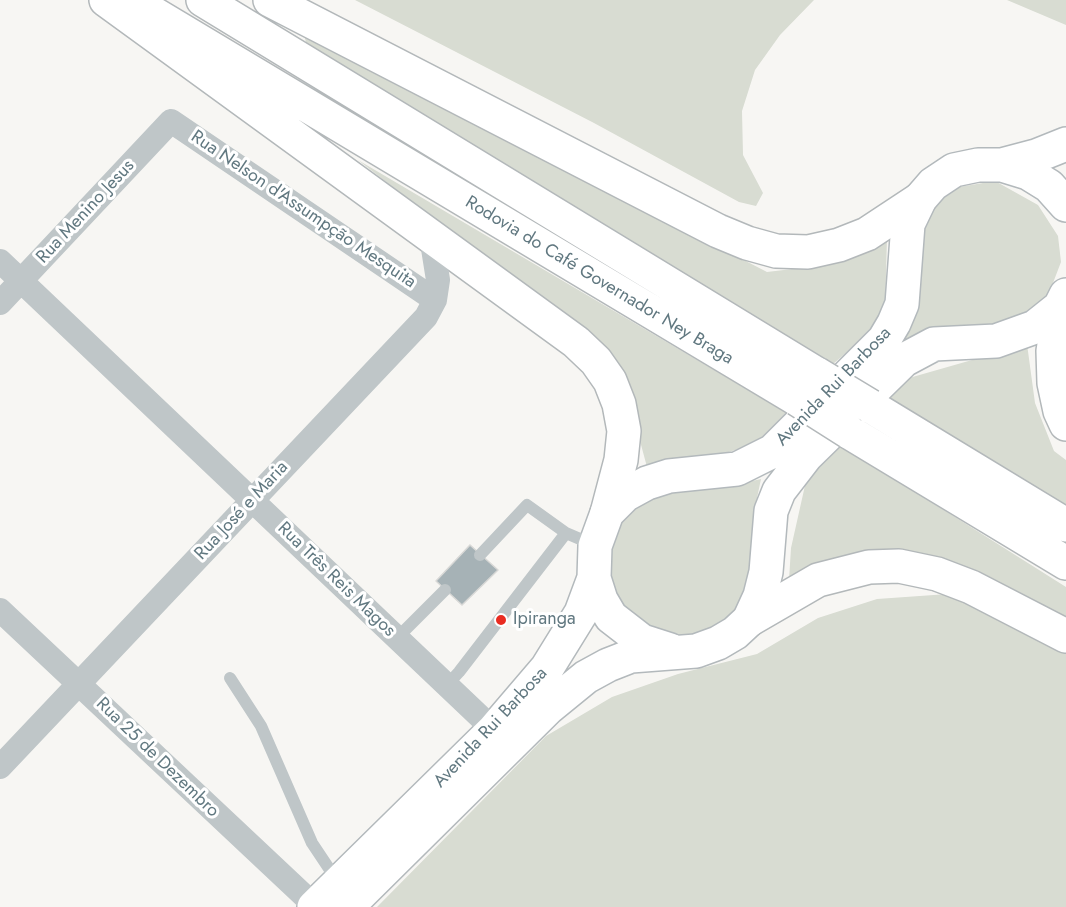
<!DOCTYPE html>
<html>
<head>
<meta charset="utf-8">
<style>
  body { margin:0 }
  canvas { display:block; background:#f7f6f3 }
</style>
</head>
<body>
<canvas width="1066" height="907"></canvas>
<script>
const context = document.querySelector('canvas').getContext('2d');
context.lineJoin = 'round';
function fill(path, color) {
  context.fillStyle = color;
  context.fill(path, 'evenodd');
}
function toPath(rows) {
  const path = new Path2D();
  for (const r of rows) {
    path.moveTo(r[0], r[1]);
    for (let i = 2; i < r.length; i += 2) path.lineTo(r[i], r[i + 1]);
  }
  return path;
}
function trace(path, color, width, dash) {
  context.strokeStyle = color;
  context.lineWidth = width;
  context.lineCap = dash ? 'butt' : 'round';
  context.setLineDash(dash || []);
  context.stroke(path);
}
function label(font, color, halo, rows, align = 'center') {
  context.font = font + ' Jost,sans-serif';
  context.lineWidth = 6;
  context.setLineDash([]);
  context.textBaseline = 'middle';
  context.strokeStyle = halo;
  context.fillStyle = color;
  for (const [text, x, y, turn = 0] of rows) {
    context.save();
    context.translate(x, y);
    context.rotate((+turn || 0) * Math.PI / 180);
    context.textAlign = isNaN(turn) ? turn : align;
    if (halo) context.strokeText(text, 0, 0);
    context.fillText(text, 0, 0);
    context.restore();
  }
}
fill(toPath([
  [355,0,814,0,780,35,755,70,742,111,743,155,763,193,756,206,739,202,594,123],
  [1007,0,1066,0,1066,25],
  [303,32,767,272,834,264,887,238,885,311,868,334,833,364,309,52],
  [358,160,787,413,759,443,695,462,647,467,619,363],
  [995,181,1038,205,1058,236,1061,262,1048,296,1023,320,901,344,914,309,924,219,937,200,959,187],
  [1027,344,1035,403,1054,451,1066,460,1066,511,876,401,902,380,972,360,1002,356],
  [836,442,1066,587,1066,622,942,560,876,549,789,580,791,548,806,481],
  [761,479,753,517,754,561,749,591,722,626,695,639,662,639,611,600,604,544,614,519,652,494,685,488,726,487],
  [948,594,1009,617,1066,651,1066,907,377,907,546,736,612,697,678,674,757,654,818,618,877,599]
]), '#d8dcd2');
const building = toPath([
  [470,545,498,570,462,605,436,581,470,545]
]);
fill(building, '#a6b2b6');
trace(building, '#d8d8d6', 1.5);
const primary = toPath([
  [1002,165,1028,173,1049,186,1066,205],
  [594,578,601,600,611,617,642,641,670,650],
  [314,907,494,730,547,668,581,613,594,578,595,546,607,513,625,495,647,483,669,476,737,469,773,451,884,340,894,323,902,304,908,224,920,199,933,184,954,170,978,165,1002,165,1036,156,1066,144],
  [347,907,548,708,586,677,608,665,631,656,696,651,718,643,735,633,749,620,760,596,766,572,771,511,779,491,806,456,904,360,934,344,996,341,1035,327,1060,307,1066,295]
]);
const motorway = toPath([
  [106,0,576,342,596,361,610,381,619,404,624,431,621,460,607,513],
  [131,0,797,399],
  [203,0,817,374],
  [270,0,718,231,747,243,776,251,808,252,839,245,867,234,920,199],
  [1060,307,1053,351,1054,383,1060,411,1066,424],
  [870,406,1066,525],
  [849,432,1066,563],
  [749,620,818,580,869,567,899,566,937,574,971,587,1066,636]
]);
trace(primary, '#b3b9bc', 36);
trace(motorway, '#b3b8ba', 36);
trace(toPath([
  [480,555,527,505,566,533],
  [397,638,445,590],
  [230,678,261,726,312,843,338,882],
  [447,685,459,672,566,533,594,545]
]), '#bfc6c8', 12);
trace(toPath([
  [0,261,494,730],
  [0,303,171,121,435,300],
  [0,610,315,906],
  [0,767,426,317,435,300,438,280,431,236]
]), '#bfc6c8', 24);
trace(primary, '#fff', 33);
trace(motorway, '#fff', 33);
const motorwayBridge = toPath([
  [817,374,870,406],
  [797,399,849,432]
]);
trace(motorwayBridge, '#b3b8ba', 36, []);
trace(motorwayBridge, '#fff', 33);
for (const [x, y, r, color] of [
  [501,620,6,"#e92c21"]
]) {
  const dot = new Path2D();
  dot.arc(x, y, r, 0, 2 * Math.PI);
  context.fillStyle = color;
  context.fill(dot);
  trace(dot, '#fff', 2);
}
label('18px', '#617880', '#fff', [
  ["Rua Nelson d'Assumpção Mesquita",303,210,34],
  ["Rua Menino Jesus",86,212,-47],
  ["Rodovia do Café Governador Ney Braga",599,281,31],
  ["Avenida Rui Barbosa",834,387,-46],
  ["Rua José e Maria",242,511,-47],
  ["Rua Três Reis Magos",336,580,44],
  ["Avenida Rui Barbosa",491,728,-47],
  ["Rua 25 de Dezembro",157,758,44]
]);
label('18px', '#617880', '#fff', [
  ["Ipiranga",513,620]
], 'left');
</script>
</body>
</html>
